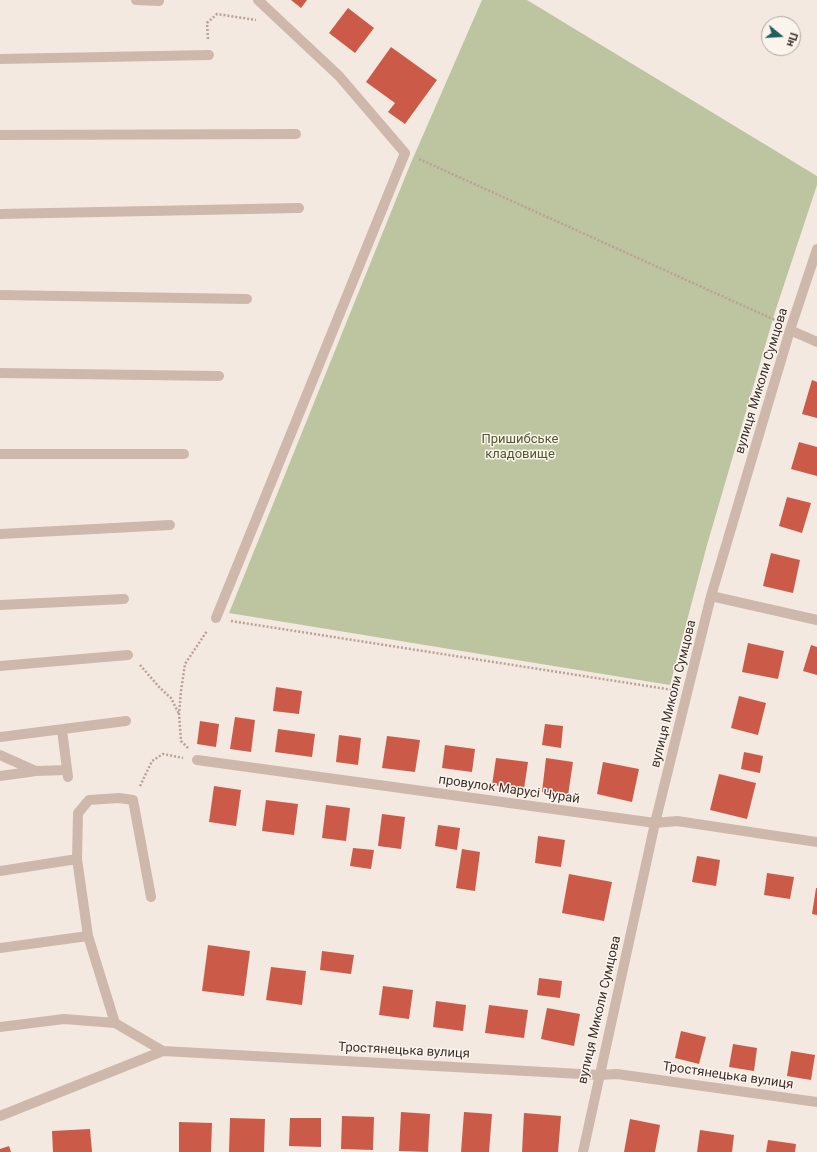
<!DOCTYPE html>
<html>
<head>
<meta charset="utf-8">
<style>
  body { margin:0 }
  #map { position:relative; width:817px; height:1152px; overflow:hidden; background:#f4e9e0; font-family:Roboto,sans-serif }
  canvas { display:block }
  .north { position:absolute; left:761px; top:16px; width:40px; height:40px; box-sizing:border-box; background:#fbf4ed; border:1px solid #aea59f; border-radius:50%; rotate:108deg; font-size:11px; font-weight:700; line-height:16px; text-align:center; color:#3b2e2a }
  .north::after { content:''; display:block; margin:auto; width:14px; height:18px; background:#1d5f5e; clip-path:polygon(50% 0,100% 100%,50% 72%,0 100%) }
</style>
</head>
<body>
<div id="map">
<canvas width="817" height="1152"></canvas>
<div class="north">Пн</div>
</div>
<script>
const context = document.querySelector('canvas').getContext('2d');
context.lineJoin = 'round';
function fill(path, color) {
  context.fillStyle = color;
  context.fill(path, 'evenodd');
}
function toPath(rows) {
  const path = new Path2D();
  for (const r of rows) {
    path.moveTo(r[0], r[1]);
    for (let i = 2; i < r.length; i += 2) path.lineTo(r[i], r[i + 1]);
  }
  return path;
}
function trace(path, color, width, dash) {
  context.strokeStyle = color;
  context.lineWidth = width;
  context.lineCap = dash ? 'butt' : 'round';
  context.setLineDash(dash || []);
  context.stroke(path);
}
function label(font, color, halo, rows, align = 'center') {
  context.font = font + ' Roboto,sans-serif';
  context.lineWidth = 3;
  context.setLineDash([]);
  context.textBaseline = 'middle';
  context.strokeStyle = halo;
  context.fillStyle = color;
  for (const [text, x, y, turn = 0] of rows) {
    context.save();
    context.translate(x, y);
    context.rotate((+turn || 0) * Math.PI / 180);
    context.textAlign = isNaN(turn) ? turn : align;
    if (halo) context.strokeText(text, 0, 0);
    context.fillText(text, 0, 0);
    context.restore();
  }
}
fill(toPath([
  [482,0,527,0,817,176,817,185,775,312,707,545,670,685,229,613,410,165]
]), '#bcc59f');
fill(toPath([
  [291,0,307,0,301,8],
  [348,8,374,28,355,53,329,33],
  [391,47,437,80,405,124,388,112,395,103,366,82],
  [812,380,817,382,817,418,802,414],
  [799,442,817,447,817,476,791,469],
  [787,497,811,503,802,533,779,526],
  [771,553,800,560,793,593,763,586],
  [748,643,784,651,778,679,742,672],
  [811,645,817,647,817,675,803,671],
  [276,687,302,691,299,714,273,711],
  [739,696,766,703,758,735,731,728],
  [235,717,255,720,251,752,230,749],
  [200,721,219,724,216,747,197,744],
  [545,724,563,726,561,748,542,745],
  [278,729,315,734,312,757,275,752],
  [339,735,361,738,358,765,336,762],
  [387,736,420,740,415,772,382,768],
  [445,745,475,749,472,772,442,768],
  [744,752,763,756,760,773,741,769],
  [496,758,528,762,524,789,492,785],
  [546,758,573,762,568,795,542,792],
  [603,762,639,769,632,802,597,794],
  [719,774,756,783,747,819,710,810],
  [214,786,241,790,236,826,209,822],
  [266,800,298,804,294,835,262,831],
  [326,805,350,808,346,841,322,838],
  [382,814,405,817,401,849,378,846],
  [438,825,460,828,457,850,435,846],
  [538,836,565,840,561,867,535,863],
  [353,848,374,850,371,869,350,866],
  [462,849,480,852,475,891,456,888],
  [697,856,720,860,716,886,692,882],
  [767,873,794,877,790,899,764,895],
  [569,874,612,882,604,921,562,913],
  [816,888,817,888,817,915,812,914],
  [208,945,250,951,244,996,202,991],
  [322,951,354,955,351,974,320,970],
  [271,967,306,971,302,1005,266,1000],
  [539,978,562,981,560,998,537,995],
  [383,986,413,990,409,1019,379,1015],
  [436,1001,466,1005,463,1031,433,1027],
  [489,1005,528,1010,524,1038,485,1033],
  [547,1008,580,1014,574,1046,541,1039],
  [681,1031,706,1037,699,1064,675,1058],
  [733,1044,757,1048,754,1071,729,1067],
  [791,1051,815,1055,811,1080,787,1076],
  [401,1112,430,1114,428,1152,399,1151],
  [464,1112,492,1114,489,1152,461,1152],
  [524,1113,561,1116,558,1152,522,1152],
  [342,1116,374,1117,373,1150,341,1149],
  [230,1118,265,1119,264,1152,229,1152],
  [290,1118,321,1118,321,1147,289,1146],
  [630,1119,660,1125,655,1152,624,1152],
  [179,1122,212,1123,211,1152,179,1152],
  [90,1129,92,1152,53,1152,52,1131],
  [700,1130,734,1135,732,1152,697,1152],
  [768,1140,796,1144,795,1152,766,1152],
  [9,1146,11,1152,0,1152,0,1149]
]), '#cb5b48');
trace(toPath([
  [208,39,207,23,217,14,256,20],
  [419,159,777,321],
  [231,621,673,690],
  [140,665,160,688,171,698,179,714],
  [188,748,181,741,179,714,181,691,185,664,207,631],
  [140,786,152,761,163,754,183,758]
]), '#baa195', 2.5, [2, 2]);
trace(toPath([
  [136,0,159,1],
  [0,59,209,55],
  [0,135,296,134],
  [0,214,299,208],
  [0,295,247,299],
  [790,330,817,342],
  [0,373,219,376],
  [0,454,184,454],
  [0,534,170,525],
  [711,596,817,620],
  [0,605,124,599],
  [216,618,405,153,339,76,258,0],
  [0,666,128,655],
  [62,730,68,777],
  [0,737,126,721],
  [0,755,36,771],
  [197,760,655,823,677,821,817,842],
  [0,776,36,771,67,770],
  [77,859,78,813,89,800,119,798,133,800,151,897],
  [0,871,77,859,88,936,115,1023],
  [0,948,88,936],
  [0,1027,64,1019,115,1023,163,1051],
  [0,1116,163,1051,599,1075,617,1074,817,1102],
  [583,1152,655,823,711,596,790,330,817,249]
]), '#ceb8ab', 10);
label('13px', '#3b2e2a', '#fbf4ed', [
  ["вулиця Миколи Сумцова",762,381,-73],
  ["вулиця Миколи Сумцова",674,694,-76],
  ["провулок Марусі Чурай",509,790,8],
  ["вулиця Миколи Сумцова",600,1010,-77],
  ["Тростянецька вулиця",404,1051,3],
  ["Тростянецька вулиця",728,1076,8]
]);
label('13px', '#4e5b2d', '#fbf4ed', [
  ["Пришибське",520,440],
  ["кладовище",520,455]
]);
</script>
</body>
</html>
